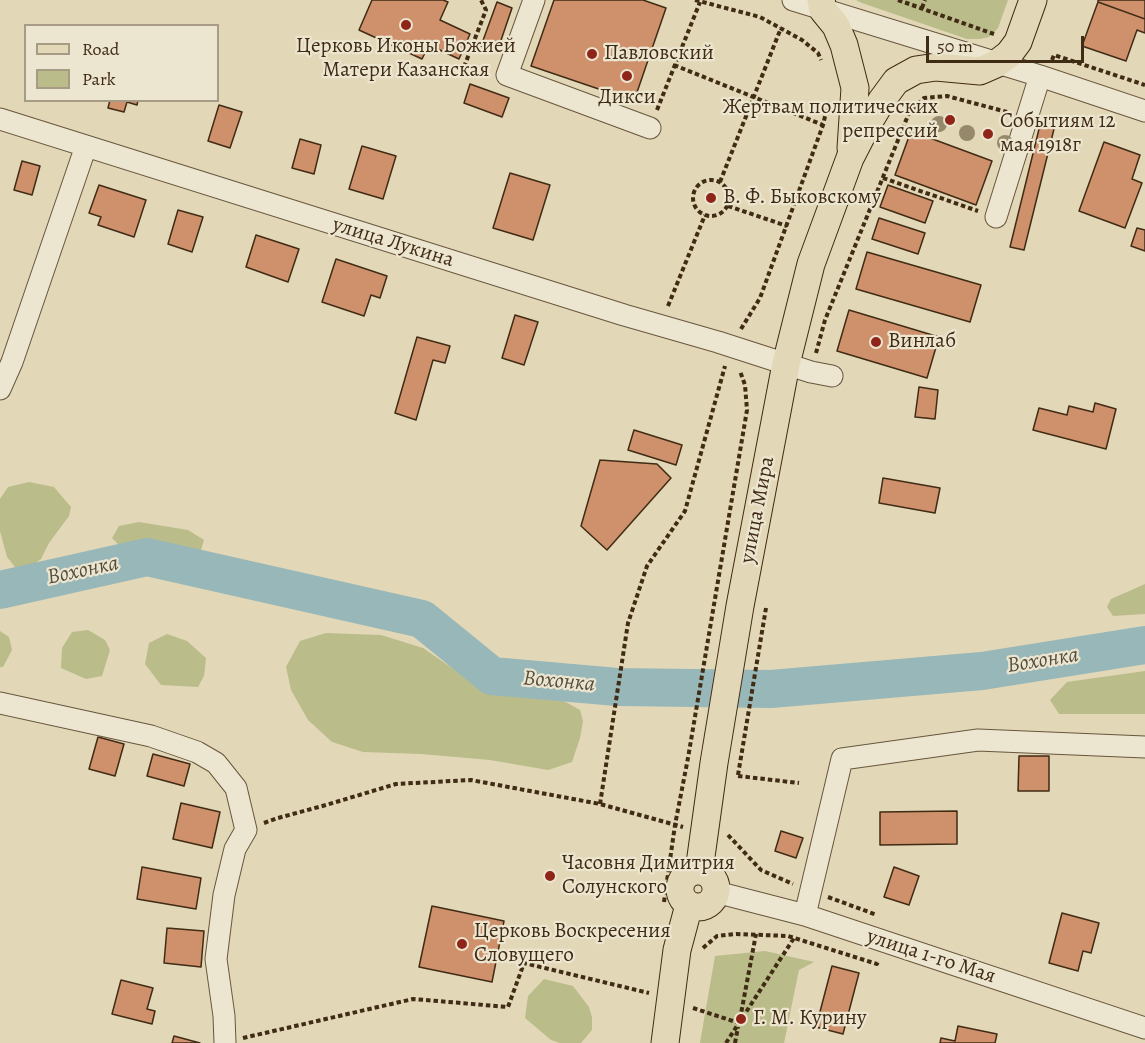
<!DOCTYPE html>
<html>
<head>
<meta charset="utf-8">
<style>
  body { margin:0 }
  #map { position:relative; width:1145px; height:1043px; overflow:hidden; background:#e2d7b7; font-family:Alegreya,serif }
  canvas { display:block }
  .legend { position:absolute; left:24px; top:24px; width:195px; height:78px; box-sizing:border-box; background:#ece5d0; border:2px solid #a79b85; margin:0; padding:8px 10px; list-style:none; font-size:18px; color:#402b14 }
  .legend li { display:flex; align-items:center; gap:12px; height:30px }
  .legend b { width:30px; border:2px solid #a79b85 }
  .scale { position:absolute; left:926px; top:36px; width:158px; height:27px; box-sizing:border-box; border:3px solid #402b14; border-top:0; padding-left:8px; font-size:18px; line-height:21px; white-space:nowrap; color:#402b14; -webkit-text-stroke:4px #ece5d0; paint-order:stroke }
</style>
</head>
<body>
<div id="map">
<canvas width="1145" height="1043"></canvas>
<ul class="legend">
<li><b style="height:8px;background:#e2d7b7"></b>Road</li>
<li><b style="height:16px;background:#babc8a"></b>Park</li>
</ul>
<div class="scale">50 m</div>
</div>
<script>
const context = document.querySelector('canvas').getContext('2d');
context.lineJoin = 'round';
function fill(path, color) {
  context.fillStyle = color;
  context.fill(path, 'evenodd');
}
function toPath(rows) {
  const path = new Path2D();
  for (const r of rows) {
    if (r.length === 3) {
      path.moveTo(r[0] + r[2], r[1]);
      path.arc(r[0], r[1], r[2], 0, 2 * Math.PI);
      continue;
    }
    path.moveTo(r[0], r[1]);
    for (let i = 2; i < r.length; i += 2) path.lineTo(r[i], r[i + 1]);
  }
  return path;
}
function trace(path, color, width, dash) {
  context.strokeStyle = color;
  context.lineWidth = width;
  context.lineCap = dash ? 'butt' : 'round';
  context.setLineDash(dash || []);
  context.stroke(path);
}
function label(font, color, halo, rows, align = 'center') {
  context.font = font + ' Alegreya,serif';
  context.lineWidth = 4.5;
  context.setLineDash([]);
  context.textBaseline = 'middle';
  context.strokeStyle = halo;
  context.fillStyle = color;
  for (const [text, x, y, turn = 0] of rows) {
    context.save();
    context.translate(x, y);
    context.rotate((+turn || 0) * Math.PI / 180);
    context.textAlign = isNaN(turn) ? turn : align;
    if (halo) context.strokeText(text, 0, 0);
    context.fillText(text, 0, 0);
    context.restore();
  }
}
fill(toPath([
  [856,0,1008,0,998,28,989,37,980,39,967,39,862,3],
  [29,482,54,487,71,507,69,516,49,543,41,559,29,568,15,567,7,557,0,531,0,499,8,487],
  [139,522,188,530,204,540,201,550,121,547,112,538,119,526],
  [1145,584,1145,614,1113,616,1107,607,1111,599],
  [88,630,105,640,110,650,102,676,86,679,61,668,62,648,72,632],
  [0,631,9,637,12,650,3,667,0,667],
  [326,633,381,635,423,648,468,679,482,686,544,690,580,710,583,721,580,738,572,762,548,770,490,760,421,754,363,752,332,742,308,720,291,690,286,667,300,641],
  [167,634,187,641,206,658,204,676,198,687,161,685,145,664,149,643],
  [1145,671,1145,714,1059,714,1050,700,1067,682],
  [765,951,814,962,799,970,784,1043,700,1043,715,956],
  [544,979,573,986,589,1007,592,1017,592,1030,581,1043,560,1043,551,1040,525,1018,528,996]
]), '#babc8a');
trace(toPath([
  [0,590,147,557,422,619,492,676,617,687,771,689,982,671,1145,645]
]), '#98b7b8', 38);
const building = toPath([
  [372,0,443,0,448,2,440,20,470,34,459,59,429,45,422,59,359,30,372,0],
  [554,0,643,0,666,8,634,101,531,66,554,0],
  [1098,0,1145,0,1145,19,1098,2,1098,0],
  [497,2,512,8,497,52,481,46,497,2],
  [1098,2,1145,19,1145,33,1137,30,1126,61,1082,46,1098,2],
  [470,84,509,98,502,117,464,103,470,84],
  [110,100,138,100,137,105,127,102,124,112,108,108,110,100],
  [219,105,242,112,230,148,208,141,219,105],
  [1040,125,1054,129,1024,250,1010,247,1040,125],
  [911,131,992,161,976,205,895,175,911,131],
  [300,139,321,145,314,174,292,168,300,139],
  [1104,142,1140,155,1132,179,1142,183,1125,228,1079,211,1104,142],
  [362,146,396,156,383,199,349,189,362,146],
  [22,161,40,166,32,195,14,190,22,161],
  [510,173,550,185,533,240,493,228,510,173],
  [99,185,146,200,134,237,98,225,101,217,89,213,99,185],
  [888,185,933,201,925,223,880,207,888,185],
  [178,210,203,217,192,252,168,244,178,210],
  [879,218,925,233,918,254,872,239,879,218],
  [1137,228,1145,230,1145,251,1131,246,1137,228],
  [256,235,299,249,288,282,246,267,256,235],
  [867,252,981,285,970,322,856,289,867,252],
  [336,259,387,276,380,298,371,295,364,316,322,302,336,259],
  [849,310,939,337,927,378,837,351,849,310],
  [515,315,538,322,524,365,502,358,515,315],
  [417,337,450,346,445,363,433,360,416,420,395,413,417,337],
  [919,387,938,390,935,419,915,417,919,387],
  [1095,403,1116,409,1106,449,1033,430,1039,408,1067,415,1069,406,1093,412,1095,403],
  [634,430,682,445,676,465,628,450,634,430],
  [600,460,657,464,671,478,607,550,581,526,600,460],
  [883,478,940,488,935,513,879,503,883,478],
  [98,737,124,744,115,776,89,769,98,737],
  [153,754,190,764,184,786,147,776,153,754],
  [1019,756,1049,756,1049,791,1018,791,1019,756],
  [181,803,220,812,212,848,173,839,181,803],
  [957,811,957,844,880,845,880,812,957,811],
  [781,831,803,838,796,858,775,851,781,831],
  [142,867,201,878,196,909,137,899,142,867],
  [894,867,919,876,909,905,884,897,894,867],
  [432,906,504,921,492,982,419,967,432,906],
  [1062,913,1099,923,1091,953,1083,951,1078,971,1049,963,1062,913],
  [167,928,204,931,201,967,164,963,167,928],
  [832,966,859,973,843,1034,816,1027,832,966],
  [121,980,153,988,147,1009,155,1011,152,1024,112,1014,121,980],
  [958,1026,997,1034,995,1043,940,1043,941,1038,955,1041,958,1026],
  [174,1036,200,1043,172,1043,174,1036]
]);
fill(building, '#ce916c');
trace(building, '#402b14', 1.5);
const minor = toPath([
  [534,0,507,75,650,128],
  [793,0,1040,76,1145,111],
  [0,119,624,315,718,342,811,372,832,376],
  [996,217,1040,76],
  [0,389,12,362,86,146],
  [0,703,151,736,197,752,216,763,236,788,246,830,235,849,224,895,216,959,224,1016,225,1043],
  [716,892,805,915,1145,1028],
  [805,915,842,759,978,740,1145,747]
]);
const major = toPath([
  [821,0,823,10,836,26,844,45,855,88,851,148],
  [698,889,18],
  [699,871,714,763,740,606,786,364,811,264,850,158,867,125,882,100,896,81,916,70,936,67,980,71,996,64,1009,54,1018,42,1033,0],
  [665,1043,677,950,689,905]
]);
trace(minor, '#68563d', 23);
trace(major, '#402b14', 29);
trace(toPath([
  [695,0,760,17,802,40,818,53,821,60],
  [898,0,994,34],
  [922,8,925,0],
  [1052,60,1054,55,1145,85],
  [674,65,823,125],
  [464,67,486,10,481,0],
  [657,110,700,2],
  [883,178,978,211],
  [711,198,18],
  [720,182,781,28],
  [728,206,787,226],
  [668,306,705,215],
  [741,329,760,298,823,125,829,99],
  [816,353,825,320,909,113,924,98,947,96,1007,112],
  [738,775,766,608],
  [738,776,799,783],
  [600,804,628,623,647,566,685,511,725,366],
  [264,823,278,818,326,805,396,784,471,780,600,804,683,827],
  [728,835,761,870,793,884],
  [828,897,877,915],
  [664,902,675,825,688,758,747,410,745,385,740,371],
  [703,948,717,936,736,934,788,936,877,964,878,960],
  [693,1008,739,1023],
  [740,1019,756,934],
  [243,1038,413,999,508,1007,524,963,649,993],
  [726,1043,794,938],
  [735,1043,738,1027]
]), '#402b14', 4, [4.5, 3]);
trace(minor, '#ece5d0', 21);
trace(major, '#e2d7b7', 27);
context.fillStyle = '#96886b';
for (const [x, y] of [
  [939,124],
  [967,133],
  [1005,143]
]) {
  context.beginPath();
  context.arc(x, y, 8, 0, 2 * Math.PI);
  context.fill();
}
for (const [x, y, r, color] of [
  [406,25,6,"#8f2418"],
  [592,54,6,"#8f2418"],
  [627,76,6,"#8f2418"],
  [950,120,6,"#8f2418"],
  [988,134,6,"#8f2418"],
  [711,198,6,"#8f2418"],
  [876,342,6,"#8f2418"],
  [550,876,6,"#8f2418"],
  [462,944,6,"#8f2418"],
  [741,1019,6,"#8f2418"]
]) {
  const dot = new Path2D();
  dot.arc(x, y, r, 0, 2 * Math.PI);
  context.fillStyle = color;
  context.fill(dot);
  trace(dot, '#ece5d0', 2);
}
label('21px', '#402b14', '#ece5d0', [
  ["Церковь Иконы Божией",406,47,"center"],
  ["Матери Казанская",406,71,"center"],
  ["Павловский",604,54],
  ["Дикси",627,98,"center"],
  ["Жертвам политических",938,108,"right"],
  ["репрессий",938,132,"right"],
  ["Событиям 12",1000,122],
  ["мая 1918г",1000,146],
  ["В. Ф. Быковскому",723,198],
  ["Винлаб",888,342],
  ["Часовня Димитрия",562,864],
  ["Солунского",562,888],
  ["Церковь Воскресения",474,932],
  ["Словущего",474,956],
  ["Г. М. Курину",753,1019]
], 'left');
label('21px', '#402b14', '#ece5d0', [
  ["улица Лукина",393,243,17],
  ["улица Мира",758,510,-79],
  ["улица 1-го Мая",931,957,18]
]);
label('italic 22px', '#564e3d', '#ece5d0', [
  ["Вохонка",83,571,-12],
  ["Вохонка",1043,661,-9],
  ["Вохонка",559,682,5]
]);
</script>
</body>
</html>
